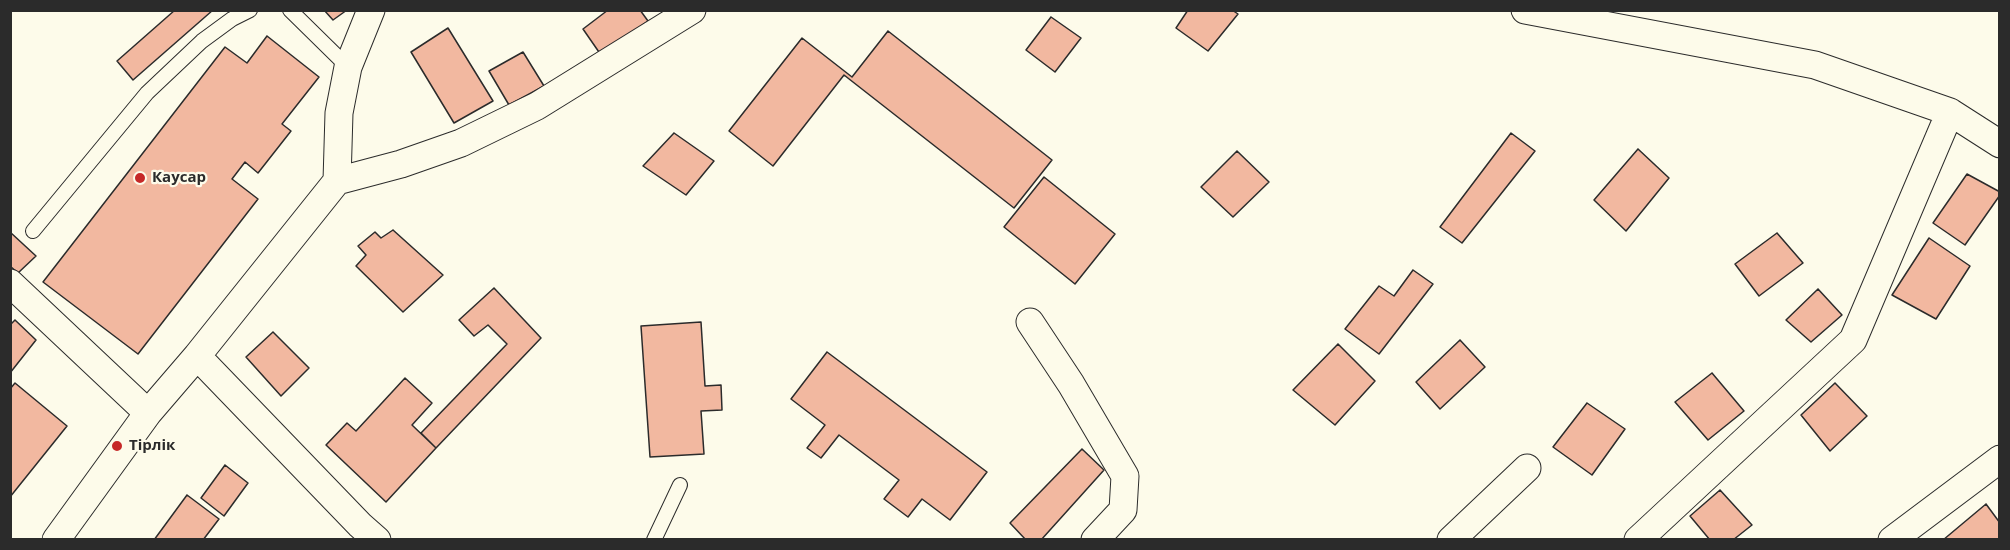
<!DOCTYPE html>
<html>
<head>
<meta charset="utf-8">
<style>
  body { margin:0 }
  #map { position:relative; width:2010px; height:550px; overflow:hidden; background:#fdfbea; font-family:"Open Sans",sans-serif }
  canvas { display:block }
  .frame { position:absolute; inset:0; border:12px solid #2b2b2b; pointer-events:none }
</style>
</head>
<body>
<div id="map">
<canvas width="2010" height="550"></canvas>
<div class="frame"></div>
</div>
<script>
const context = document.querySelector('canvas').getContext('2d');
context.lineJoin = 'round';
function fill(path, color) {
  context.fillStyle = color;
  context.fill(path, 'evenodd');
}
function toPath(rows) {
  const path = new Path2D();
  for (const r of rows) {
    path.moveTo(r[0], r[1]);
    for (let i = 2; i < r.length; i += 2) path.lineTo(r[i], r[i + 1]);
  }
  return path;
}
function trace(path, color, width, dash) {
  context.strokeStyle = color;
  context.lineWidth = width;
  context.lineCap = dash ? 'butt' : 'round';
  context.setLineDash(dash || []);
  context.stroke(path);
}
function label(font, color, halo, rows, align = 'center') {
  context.font = font + ' "Open Sans",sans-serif';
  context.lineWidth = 4.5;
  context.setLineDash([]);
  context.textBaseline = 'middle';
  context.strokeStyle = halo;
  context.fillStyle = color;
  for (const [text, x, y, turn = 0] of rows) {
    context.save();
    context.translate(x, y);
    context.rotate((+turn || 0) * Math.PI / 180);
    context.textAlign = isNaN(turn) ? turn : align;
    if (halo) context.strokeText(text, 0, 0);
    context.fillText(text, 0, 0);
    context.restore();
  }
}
const building = toPath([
  [175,10,213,10,133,80,117,61,175,10],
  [324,10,347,10,333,20,324,10],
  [608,10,640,10,648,21,601,55,583,29,608,10],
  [1188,10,1232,10,1238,14,1208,51,1176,28,1188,10],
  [1051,17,1081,38,1055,72,1026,50,1051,17],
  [448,28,493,101,454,123,411,52,448,28],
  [888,31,1052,160,1014,208,844,75,773,166,729,131,802,38,852,77,888,31],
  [267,36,319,77,282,124,291,131,258,173,245,162,232,179,258,199,138,354,43,282,225,47,247,63,267,36],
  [523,52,544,86,509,105,489,71,523,52],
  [674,133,714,161,686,195,643,166,674,133],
  [1511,133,1535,151,1462,243,1440,227,1511,133],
  [1638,149,1669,178,1626,231,1594,200,1638,149],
  [1237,151,1269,182,1233,217,1201,187,1237,151],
  [1967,174,2000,192,2000,195,1965,245,1933,223,1967,174],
  [1044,177,1115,234,1075,284,1004,227,1044,177],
  [393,230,443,275,403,312,356,266,366,255,358,246,375,232,381,238,393,230],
  [10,232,36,256,18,273,10,266,10,232],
  [1777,233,1803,263,1759,296,1735,264,1777,233],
  [1929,238,1970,266,1936,319,1892,295,1929,238],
  [1413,270,1433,284,1379,354,1345,329,1379,286,1394,296,1413,270],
  [494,288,541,338,436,448,421,433,507,344,488,325,474,336,459,320,494,288],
  [1818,289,1842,315,1811,342,1786,320,1818,289],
  [15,320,36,340,10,373,10,325,15,320],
  [701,322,705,386,721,385,722,410,701,411,704,454,650,457,641,326,701,322],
  [273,332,309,368,281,396,246,357,273,332],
  [1460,340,1485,367,1440,409,1416,382,1460,340],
  [1338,344,1375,381,1335,425,1293,390,1338,344],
  [827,352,987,472,950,520,922,499,908,517,884,499,899,480,839,435,821,458,807,448,825,425,791,399,827,352],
  [1712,373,1744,411,1708,440,1675,402,1712,373],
  [405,378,432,403,412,425,436,448,386,502,326,445,347,423,356,431,405,378],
  [15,383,67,426,10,497,10,389,15,383],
  [1835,383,1867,416,1830,451,1801,415,1835,383],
  [1587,403,1625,429,1592,475,1553,447,1587,403],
  [1082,449,1104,470,1041,540,1026,540,1010,523,1082,449],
  [225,465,248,483,224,516,201,498,225,465],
  [1720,490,1752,525,1733,540,1710,540,1690,516,1720,490],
  [187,495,219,519,203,540,154,540,187,495],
  [1986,504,2000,523,1999,540,1943,540,1986,504]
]);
fill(building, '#f2b8a0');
trace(building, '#2b2b2b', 1.5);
const lane = toPath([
  [290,10,348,67],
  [33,231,147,93,202,41,232,19,250,10],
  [654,540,680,485]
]);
const street = toPath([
  [1525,10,1815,65,1950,112,2000,144],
  [337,181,401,164,461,143,537,106,692,10],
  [10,283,148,413],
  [1030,322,1071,384,1125,476,1123,510,1095,540],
  [197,356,360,525,377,540],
  [56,540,148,413,197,356,337,181,339,113,348,67,371,10],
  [1451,540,1527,468],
  [1638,540,1853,340,1950,112],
  [1892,540,2000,459]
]);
trace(lane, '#2b2b2b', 16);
trace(street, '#2b2b2b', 29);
trace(lane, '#fdfbea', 14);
trace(street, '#fdfbea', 27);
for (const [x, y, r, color] of [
  [140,178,6,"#c62828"],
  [117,446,6,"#c62828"]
]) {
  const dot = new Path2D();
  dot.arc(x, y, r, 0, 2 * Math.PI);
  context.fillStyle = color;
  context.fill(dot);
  trace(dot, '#fdfbea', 2);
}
label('bold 15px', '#2b2b2b', '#fdfbea', [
  ["Каусар",152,178],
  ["Тірлік",129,446]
], 'left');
</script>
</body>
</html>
